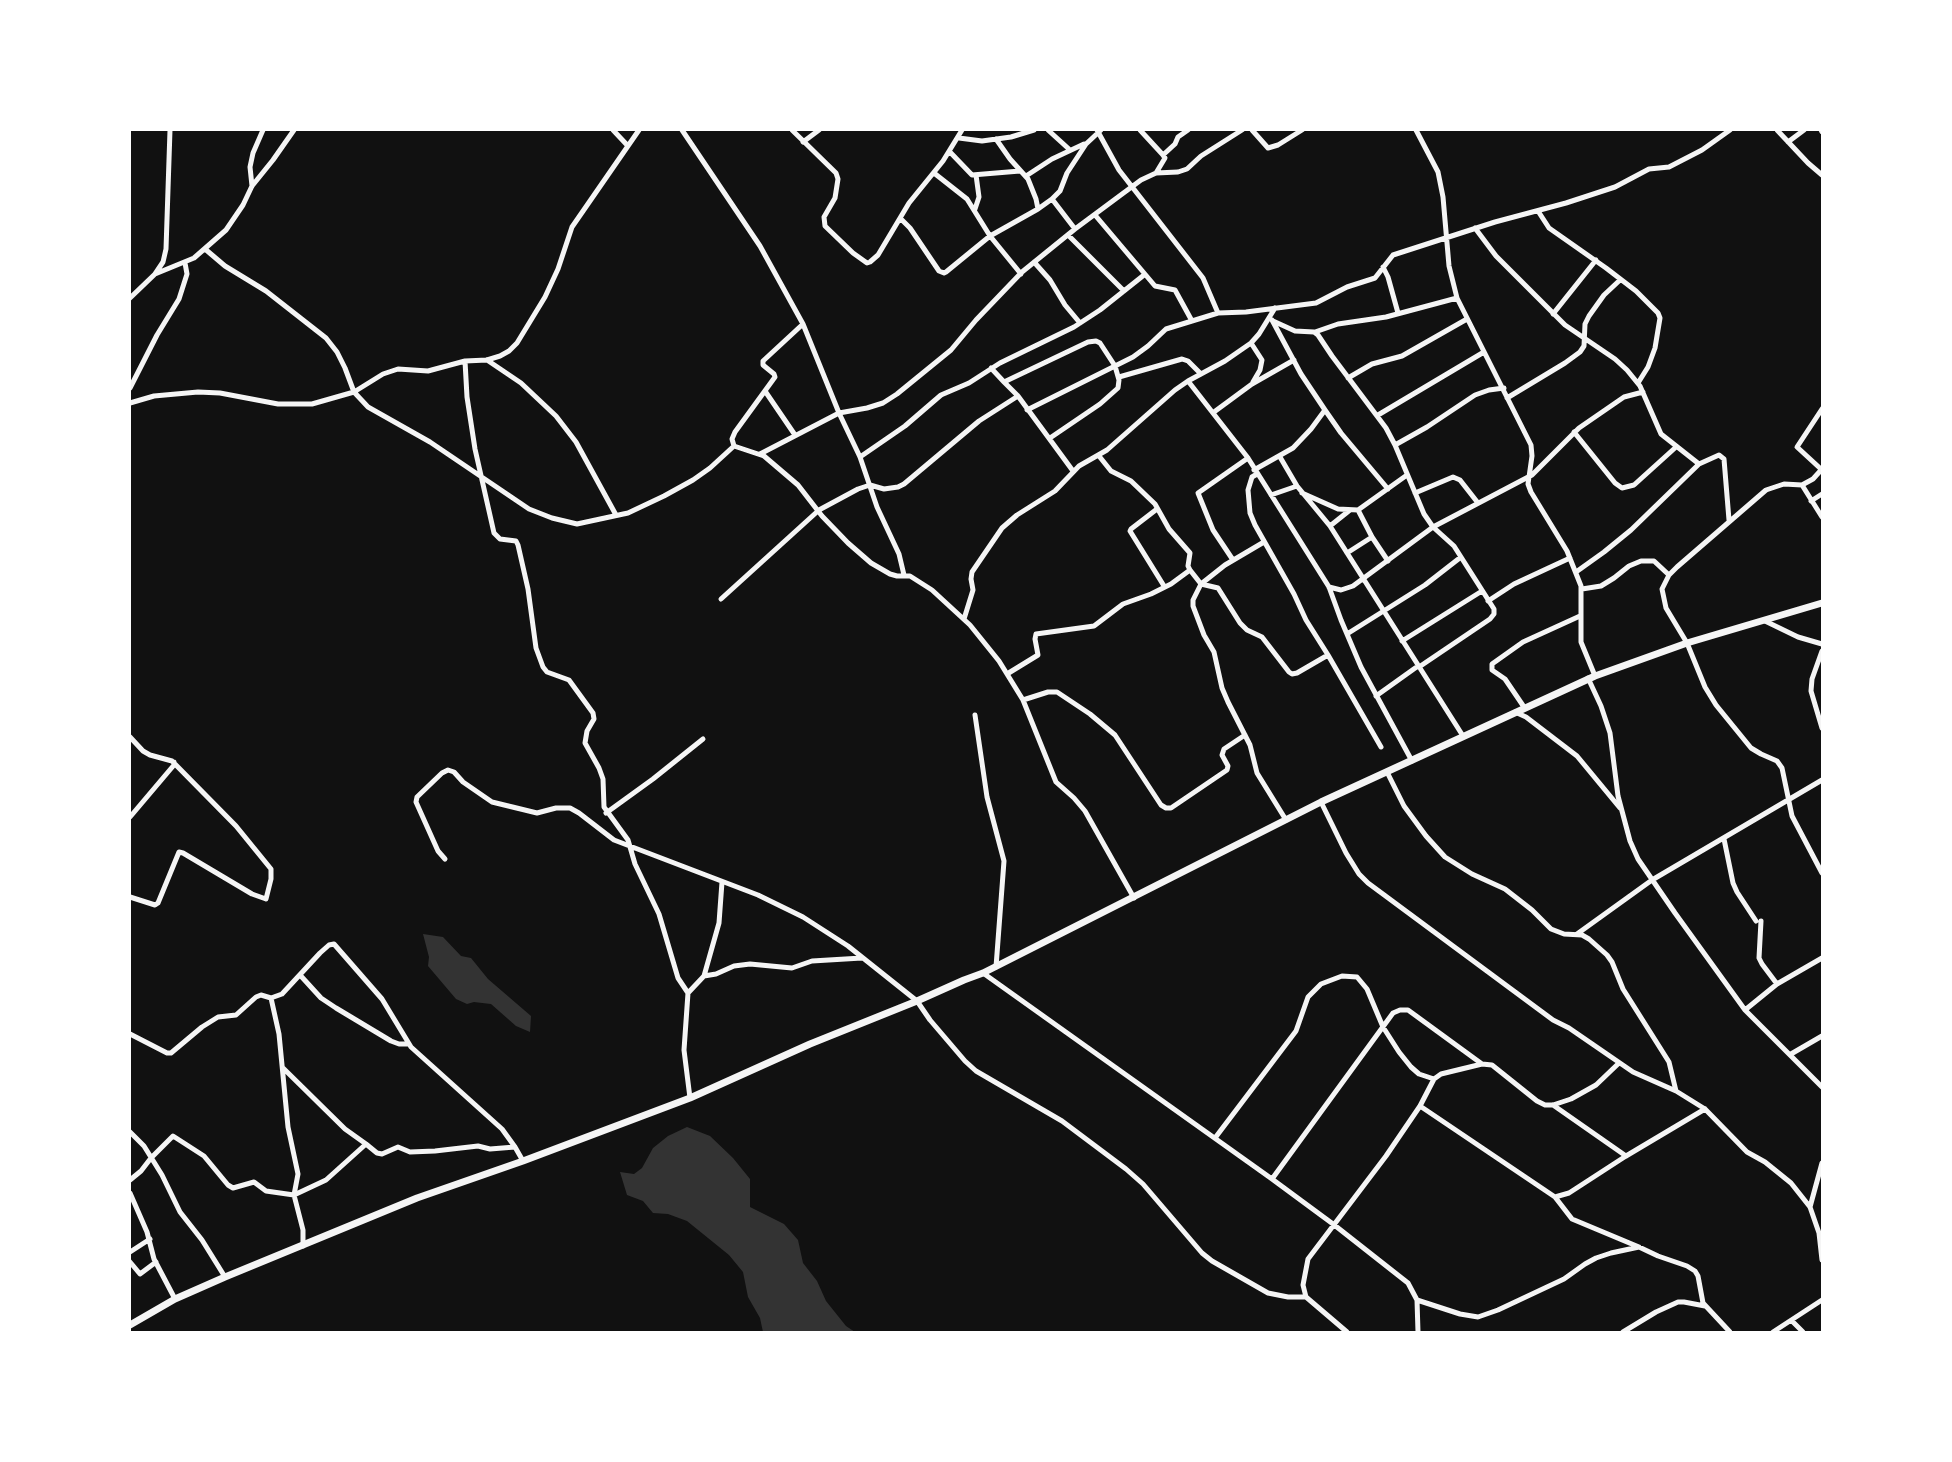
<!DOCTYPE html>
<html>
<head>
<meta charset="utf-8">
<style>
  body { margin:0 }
  #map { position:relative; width:1952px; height:1462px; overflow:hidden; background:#111; font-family:"Varela Round",sans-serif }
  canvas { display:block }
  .frame { position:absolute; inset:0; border:131px solid #fff; pointer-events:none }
</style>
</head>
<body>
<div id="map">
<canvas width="1952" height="1462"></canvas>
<div class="frame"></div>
</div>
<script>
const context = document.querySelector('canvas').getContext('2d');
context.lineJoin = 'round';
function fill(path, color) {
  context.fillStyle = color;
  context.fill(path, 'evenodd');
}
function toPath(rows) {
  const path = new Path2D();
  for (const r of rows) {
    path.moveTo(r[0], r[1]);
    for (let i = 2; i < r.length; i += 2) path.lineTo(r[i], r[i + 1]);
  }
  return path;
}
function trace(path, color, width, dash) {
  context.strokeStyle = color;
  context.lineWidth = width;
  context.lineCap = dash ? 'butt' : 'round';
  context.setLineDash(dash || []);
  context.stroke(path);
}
fill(toPath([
  [423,934,443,937,461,956,471,958,488,979,531,1016,530,1032,516,1026,491,1004,474,1002,467,1004,456,999,428,966,429,957],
  [687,1127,710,1136,733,1158,750,1179,750,1207,784,1224,798,1240,803,1263,817,1281,826,1301,846,1326,855,1332,763,1332,760,1318,748,1297,743,1272,729,1255,687,1221,668,1214,653,1213,643,1201,627,1195,620,1172,634,1174,642,1168,653,1148,668,1136]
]), '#333');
trace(toPath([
  [613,130,628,146],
  [682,130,760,246,803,324,839,413,860,457,877,507,899,554,904,575],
  [792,130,836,173,838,179,835,198,824,217,825,226,853,253,867,263,870,262,878,255,909,203,943,161,962,130],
  [1048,130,1070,150],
  [1097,130,1119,170,1203,278,1218,313],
  [1140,130,1163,155],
  [1252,130,1268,148,1278,145,1302,130],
  [1416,130,1438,172,1443,197,1449,266,1457,298,1531,445,1532,456,1528,484,1531,492,1567,551,1581,586,1581,642,1595,676],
  [1777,130,1808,163,1822,175],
  [1821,130,1822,132],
  [959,138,982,141,1011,137,1034,130],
  [996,139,1010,159,1028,179,1036,199,1038,209],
  [803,142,819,130],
  [1788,142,1804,130],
  [949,151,972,175,1020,171],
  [934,173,967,199,990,236,1021,274],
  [1156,173,1165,158,1163,155,1175,144,1178,137,1188,130],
  [1026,176,1052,159,1084,144],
  [252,186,250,167,253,153,263,130],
  [1052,199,1075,229],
  [975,209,979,197,976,175],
  [1538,211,1549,228,1606,268,1636,291,1658,313,1660,318,1655,348,1648,367,1638,383],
  [1095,215,1155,286,1175,290,1192,321],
  [901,219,910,228,939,271,944,273,946,272,990,236,1038,209,1052,199,1060,191,1067,173,1086,144,1101,130],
  [1475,228,1496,256,1565,325,1615,359,1627,370,1640,386,1661,434,1699,464],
  [1068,235,1124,291],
  [205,249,225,266,266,291,326,338,337,352,345,368,354,392,368,407,430,442,529,509,552,518,577,524,628,513,664,496,693,480,710,468,734,446,764,456,798,485,822,516,848,543,871,563,890,574,897,576,910,576,932,590,970,625,999,661,1023,700,1056,782,1074,798,1085,811,1134,898],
  [1034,262,1050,280,1065,305,1080,323],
  [1383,267,1388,277,1398,313],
  [155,274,194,258,226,230,243,205,252,186,273,160,294,130],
  [130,298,155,274,163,262,166,249,170,130],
  [1553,314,1596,260],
  [1272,320,1301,374,1325,410,1341,433,1388,489],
  [1273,321,1295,331,1314,332,1318,335,1332,356,1386,428,1395,445,1424,514,1433,527,1454,546,1494,609,1494,614,1490,619,1419,667],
  [1315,332,1338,324,1386,317,1457,298],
  [1251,343,1262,360,1260,370,1253,382],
  [487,360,521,383,556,416,576,442,616,515],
  [465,361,467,397,475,449,494,533,500,539,516,541,518,545,528,589,536,648,543,667,547,672,569,680,593,713,594,719,587,731,585,743,599,768,603,779,604,807,628,840,635,864,659,914,678,978,688,993,684,1050,690,1098],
  [991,368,1004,382,1088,342,1096,341,1100,343,1115,366,1119,380,1118,388,1100,404,1050,438],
  [1119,377,1182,359,1188,361,1201,374],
  [1348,378,1372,364,1402,356,1467,319],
  [1188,381,1248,458,1329,587,1341,620,1361,667,1412,761],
  [1004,382,1018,396,1073,471],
  [130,388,157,335,179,299,187,274,185,263],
  [765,391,795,435],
  [1507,398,1565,363,1580,352,1584,346,1585,324,1589,316,1604,295,1620,280],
  [130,403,154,396,198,392,220,393,278,404,312,404,354,392,383,374,398,369,428,371,465,361,487,360,500,356,509,351,517,343,545,297,558,269,572,227,639,130],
  [1027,410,1133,357,1148,346,1166,329,1218,313,1246,312,1316,303,1347,287,1375,278,1393,255,1495,222,1566,203,1615,187,1649,169,1669,167,1702,150,1730,130],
  [1214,412,1252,384,1294,360],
  [1378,415,1484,352],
  [1574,432,1615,483,1622,488,1634,485,1676,447],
  [1395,445,1427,427,1475,395,1489,390,1504,388],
  [734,446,732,439,735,432,775,377,774,374,763,365,763,361,803,324],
  [760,454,839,413,867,408,883,403,897,394,951,350,976,320,1022,272,1075,229,1141,180,1156,173,1178,172,1187,169,1201,156,1242,130],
  [1099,456,1111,471,1131,481,1155,504,1169,529,1190,553,1188,566,1190,570,1201,584,1218,588,1240,623,1247,630,1262,637,1289,672,1292,674,1297,673,1328,655],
  [860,457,905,426,941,395,969,383,1000,363,1074,327,1100,310,1144,275],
  [1280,457,1297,486,1330,526,1463,736],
  [1822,469,1813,479,1802,485,1784,484,1766,490,1677,567,1669,575,1662,589,1666,608,1687,643,1705,687,1716,705,1751,748,1761,754,1777,761,1782,768,1792,816,1822,873],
  [1254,470,1293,448,1311,429,1325,410],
  [1822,470,1797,447,1822,409],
  [1257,474,1252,477,1248,490,1250,513,1255,525,1294,594,1306,620,1328,655,1381,747],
  [1802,485,1822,517],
  [1302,493,1338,509,1358,510,1407,475],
  [1415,493,1453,477,1460,480,1478,503],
  [1271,495,1297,486],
  [1811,501,1822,494],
  [1157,509,1131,529,1130,531,1164,586],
  [1358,510,1372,537,1388,561],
  [1330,526,1350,510],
  [1264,542,1225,565,1201,584,1193,600,1193,606,1204,635,1214,652,1222,688,1228,702,1250,745,1257,773,1286,820],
  [1347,553,1372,537],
  [1233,560,1213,530,1198,493,1248,458],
  [1576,572,1604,552,1631,530,1699,464,1719,455,1724,459,1729,520],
  [1329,587,1341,590,1353,586,1433,527,1532,475,1579,428,1624,397,1643,392],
  [1582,589,1601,586,1614,578,1629,566,1641,561,1654,561,1669,575],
  [721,599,819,510,858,489,870,485,884,489,898,487,904,484,979,421,1018,396],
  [1488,601,1514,584,1570,558],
  [964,619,973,590,971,579,972,572,1002,528,1017,515,1055,491,1079,466,1107,450,1175,390,1188,381,1225,361,1251,343,1259,334,1275,308],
  [1765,621,1798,637,1822,644],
  [1347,634,1425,585,1461,557],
  [1402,641,1482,591],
  [1822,651,1812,679,1811,691,1822,728],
  [1007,674,1038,655,1035,639,1036,634,1094,626,1123,604,1151,594,1171,584,1190,570],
  [1588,678,1601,706,1610,733,1618,796,1630,841,1638,859,1675,913,1745,1010,1822,1087],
  [1376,696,1418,666],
  [1023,700,1048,692,1057,692,1090,714,1115,735,1161,805,1166,808,1171,808,1227,770,1228,766,1222,755,1224,749,1245,735],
  [1524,707,1505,679,1492,670,1492,664,1523,642,1580,616],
  [1515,712,1526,717,1577,756,1620,808],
  [975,715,987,797,1004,861,996,967],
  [130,737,143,751,150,755,172,761,236,826,271,869,271,879,266,899,252,894,183,853,179,852,158,903,155,905,130,897],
  [1387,772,1404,806,1426,836,1445,857,1472,874,1505,889,1532,910,1551,929,1564,934,1582,935,1589,939,1607,955,1612,962,1623,989,1669,1062,1676,1091],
  [1321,802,1346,853,1359,874,1368,883,1553,1020,1569,1028,1633,1072,1676,1091,1705,1109,1747,1152,1765,1162,1791,1183,1810,1207,1819,1233,1822,1260],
  [606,813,653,779,703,739],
  [130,817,174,765,174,762],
  [1724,839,1733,883,1737,892,1756,921],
  [445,859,438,851,416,802,417,797,442,773,448,770,454,772,463,782,492,802,537,813,556,808,570,808,579,813,614,840,758,895,803,917,848,946,917,1001,930,1020,965,1061,976,1071,1062,1121,1126,1169,1143,1184,1202,1253,1212,1261,1268,1293,1288,1297,1306,1297],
  [1761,921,1759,958,1762,964,1777,984],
  [1577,934,1652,880,1822,780],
  [983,973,1272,1179],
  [300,975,321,998,336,1008,391,1041,399,1044,409,1044],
  [704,976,716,974,734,966,750,964,792,968,812,961,862,958],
  [688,993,704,976,719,923,722,882],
  [271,998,279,1034,288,1127,298,1174,294,1195,303,1230,303,1246],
  [1745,1010,1777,984,1822,958],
  [130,1034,167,1053,171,1053,202,1027,218,1017,236,1015,256,997,261,995,271,998,282,994,320,953,329,945,334,944,382,999,411,1047,502,1129,515,1147,523,1161],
  [1791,1054,1822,1036],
  [1553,1105,1626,1156],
  [1420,1106,1555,1197,1569,1193,1626,1156,1705,1109],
  [130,1132,144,1146,162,1175,180,1212,202,1240,225,1277],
  [1215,1138,1296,1031,1308,997,1321,984,1342,976,1357,977,1367,989,1383,1027,1399,1052,1411,1067,1419,1074,1434,1079],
  [366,1144,377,1153,382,1154,398,1147,410,1152,435,1151,478,1146,490,1149,515,1147],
  [130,1180,141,1171,151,1158,173,1136,204,1156,228,1185,233,1188,254,1182,266,1191,294,1195,326,1180,366,1144,345,1129,283,1068],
  [130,1193,147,1232,154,1259,175,1299],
  [1555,1197,1572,1219,1639,1247,1658,1256,1687,1266,1695,1271,1698,1276,1703,1303,1730,1332],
  [1810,1207,1822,1163],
  [130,1252,150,1239],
  [130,1262,140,1274,156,1262],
  [1417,1300,1460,1314,1478,1317,1498,1310,1564,1279,1585,1264,1596,1258,1611,1253,1639,1247],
  [1792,1321,1803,1332],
  [1347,1332,1306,1297,1303,1285,1308,1259,1386,1156,1420,1106,1434,1079,1441,1074,1482,1064,1492,1065,1537,1101,1545,1105,1553,1105,1571,1099,1596,1085,1619,1063],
  [1418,1332,1417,1300,1408,1283,1333,1224,1272,1179,1393,1013,1400,1010,1408,1010,1482,1064],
  [1623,1332,1656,1312,1678,1302,1684,1302,1705,1306],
  [1773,1332,1822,1300]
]), '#f5f5f5', 5);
trace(toPath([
  [130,1325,175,1299,225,1277,417,1198,523,1161,690,1098,810,1044,917,1001,964,980,983,973,1321,802,1595,676,1687,643,1822,603]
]), '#f5f5f5', 7);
</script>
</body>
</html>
